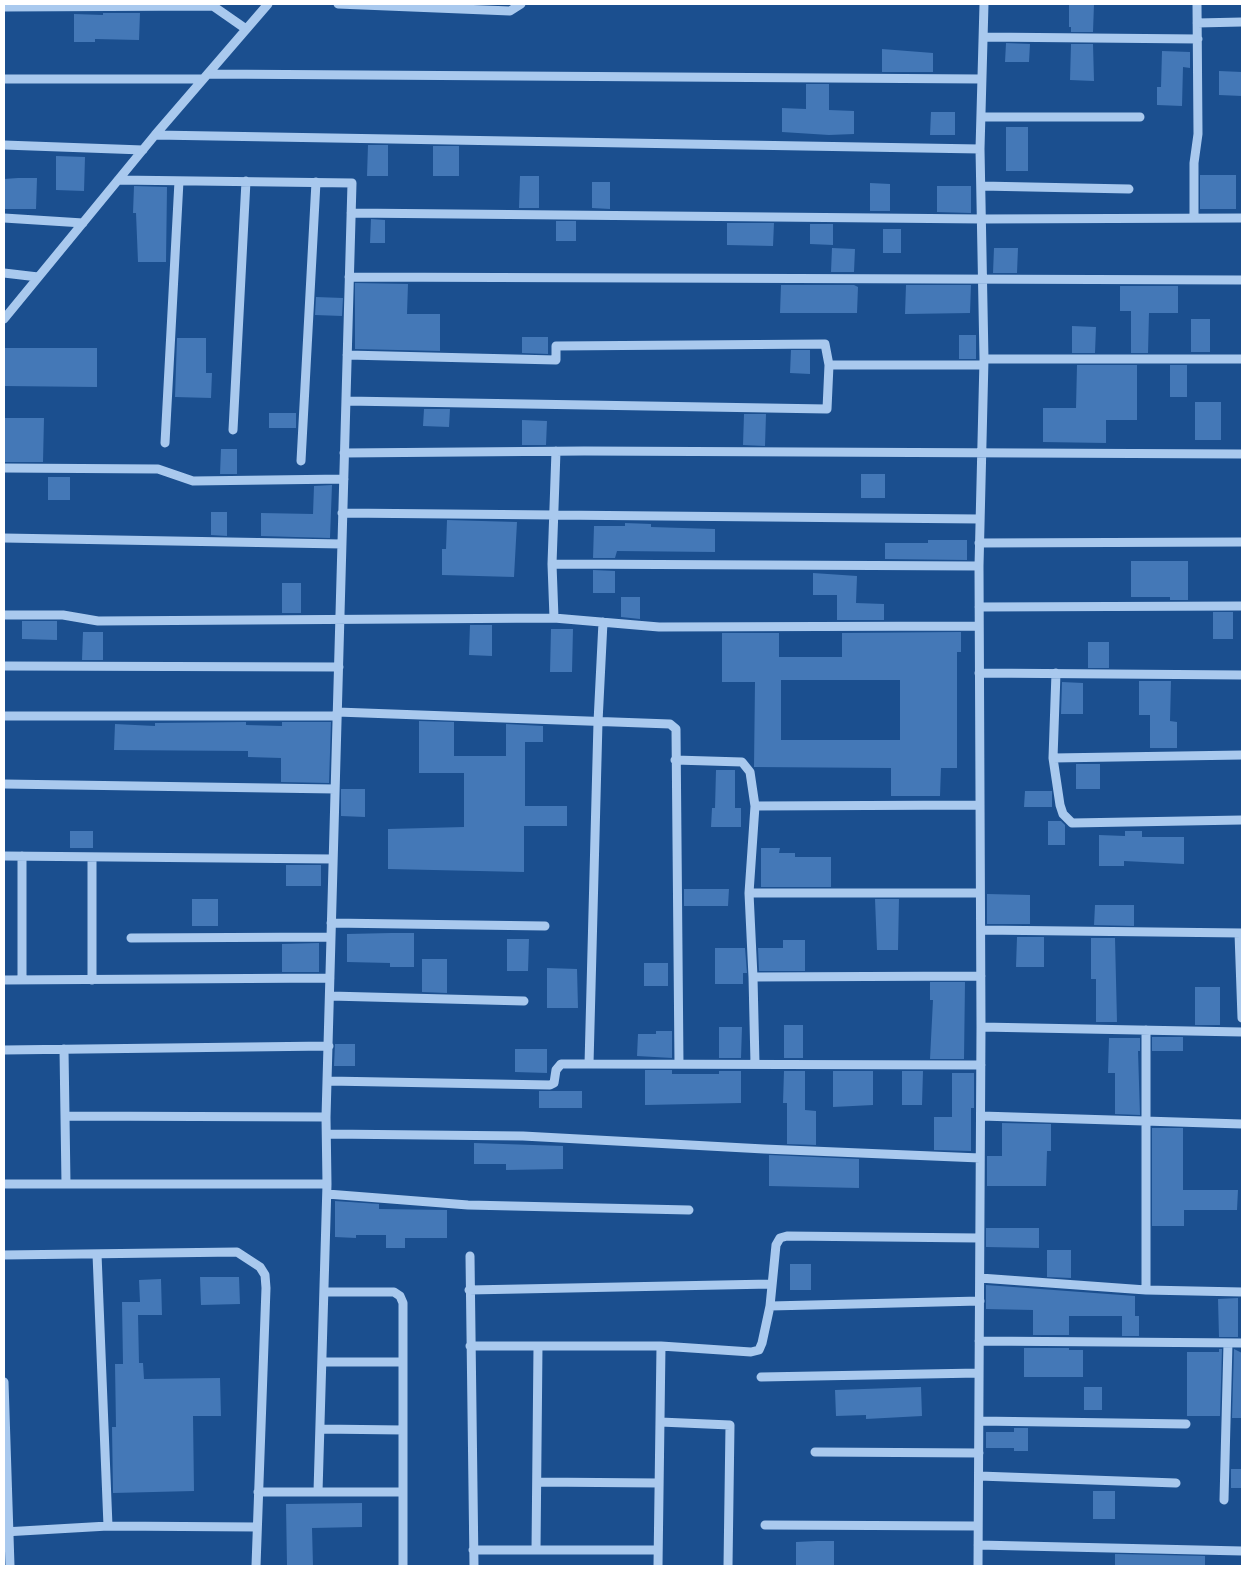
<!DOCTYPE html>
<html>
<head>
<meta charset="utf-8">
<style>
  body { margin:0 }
  #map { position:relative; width:1246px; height:1570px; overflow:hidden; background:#1b4f8f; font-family:Poppins,sans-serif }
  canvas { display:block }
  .frame { position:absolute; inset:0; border:5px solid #fff; pointer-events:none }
</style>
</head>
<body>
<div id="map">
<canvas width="1246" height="1570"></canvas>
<div class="frame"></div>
</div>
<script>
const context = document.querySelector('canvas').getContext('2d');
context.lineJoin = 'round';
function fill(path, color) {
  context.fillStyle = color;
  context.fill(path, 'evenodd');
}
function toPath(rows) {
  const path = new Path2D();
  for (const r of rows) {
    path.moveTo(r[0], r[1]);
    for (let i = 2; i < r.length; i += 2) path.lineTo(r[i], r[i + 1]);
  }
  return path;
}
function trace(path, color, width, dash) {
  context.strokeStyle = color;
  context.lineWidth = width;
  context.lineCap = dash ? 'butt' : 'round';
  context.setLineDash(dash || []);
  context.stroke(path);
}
fill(toPath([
  [1069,4,1094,4,1093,32,1071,32,1071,27,1069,27],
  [103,13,140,13,139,40,95,39,95,42,74,42,74,14,103,15],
  [1006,43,1030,44,1029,62,1005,62],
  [1071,44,1093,44,1094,81,1070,80],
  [882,49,933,53,933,72,882,72],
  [1162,51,1190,52,1190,68,1183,67,1182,106,1157,105,1157,87,1161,87],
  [1219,71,1242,72,1242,96,1219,95],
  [806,84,829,84,829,110,854,111,854,134,829,135,782,132,782,108,806,109],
  [931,112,955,112,955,135,930,135],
  [1006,127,1028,127,1028,171,1006,171],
  [368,145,388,145,388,176,367,176],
  [433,146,459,146,459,176,433,176],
  [56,156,85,157,84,191,56,190],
  [1200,175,1236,175,1236,209,1200,209],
  [520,176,539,176,539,208,519,208],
  [18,178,37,178,36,209,4,209,4,179],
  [592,182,610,182,610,209,592,208],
  [870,183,890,184,890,211,870,211],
  [134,186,167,187,166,262,138,262,136,213,133,213],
  [937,186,971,186,971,213,937,212],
  [371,219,385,220,385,243,370,243],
  [556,221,576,221,576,241,556,241],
  [727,223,774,223,773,246,727,245],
  [810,224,833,224,833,245,810,244],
  [883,229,901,229,901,253,883,253],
  [832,248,855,249,854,272,831,272],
  [994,248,1018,248,1017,273,993,273],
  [355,283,408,284,407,314,440,314,440,351,355,349],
  [781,285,854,285,858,287,857,313,780,313],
  [906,285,971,285,970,313,905,314],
  [1120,286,1178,286,1178,313,1149,313,1148,353,1131,353,1131,311,1120,311],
  [316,297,343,298,342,316,315,315],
  [1191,319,1210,319,1210,352,1191,352],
  [1072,326,1096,327,1095,353,1072,353],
  [959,335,976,335,976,359,959,359],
  [522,337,548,337,548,354,522,353],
  [177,338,206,338,206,373,212,373,211,398,175,397],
  [4,348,97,348,97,387,4,386],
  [791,350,810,350,810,374,790,373],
  [1077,365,1137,365,1137,420,1106,420,1106,443,1043,442,1043,408,1076,408],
  [1170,365,1187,365,1187,397,1170,397],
  [1195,402,1221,402,1221,440,1195,440],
  [424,409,450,409,449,427,423,426],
  [269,413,296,413,296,428,269,428],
  [744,414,766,414,765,446,743,445],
  [4,418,44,418,43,462,4,462],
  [522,420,547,421,546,445,522,445],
  [221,449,237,449,237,474,220,474],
  [861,474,885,474,885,498,861,498],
  [48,477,70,477,70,500,48,500],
  [332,485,330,538,261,536,261,513,313,514,314,486],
  [211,512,227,512,227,536,211,535],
  [447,520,517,522,514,577,442,575,442,549,446,549],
  [625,523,651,524,651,527,715,529,715,552,617,551,615,558,593,558,594,526,625,526],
  [928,540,967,540,967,560,885,559,885,543,928,543],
  [1131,561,1188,561,1188,600,1170,600,1170,597,1131,597],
  [593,570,615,571,615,593,593,593],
  [813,573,857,576,856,603,884,604,884,620,837,620,837,595,813,595],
  [282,583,301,583,301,613,282,613],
  [621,597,640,597,640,619,621,617],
  [1213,612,1233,612,1233,639,1213,639],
  [22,621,57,621,57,640,22,639],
  [470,625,492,625,492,656,469,655],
  [551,629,573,629,572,672,550,672],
  [83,632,103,632,103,660,82,660],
  [961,632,961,652,957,652,957,768,941,768,940,796,891,796,891,768,754,767,755,682,722,682,722,633,779,633,779,657,842,657,842,633],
  [781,680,900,680,900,740,781,740],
  [1088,642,1109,642,1109,668,1088,668],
  [1139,681,1171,681,1170,721,1177,722,1177,748,1150,748,1150,715,1139,715],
  [1062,682,1083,683,1083,714,1061,714],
  [419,721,454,722,454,756,506,756,506,724,543,726,543,742,525,742,525,806,567,806,567,826,524,826,524,872,388,869,388,829,464,827,464,773,419,773],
  [246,722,246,725,282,726,282,722,331,722,329,783,281,782,281,758,248,757,248,751,114,750,115,724,155,726,155,723],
  [1076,764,1100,764,1100,789,1076,789],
  [716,770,735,770,735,808,741,808,741,827,711,827,712,808,715,808],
  [341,789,365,789,365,817,341,816],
  [1025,791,1052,791,1052,807,1024,807],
  [1048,821,1061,821,1065,825,1065,845,1048,845],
  [70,831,93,831,93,848,70,848],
  [1125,831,1142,831,1142,837,1184,837,1184,864,1124,861,1124,866,1099,866,1099,835,1125,836],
  [761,848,780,848,779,853,795,853,795,857,831,857,831,887,761,887],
  [286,865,321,865,321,886,286,886],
  [684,889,729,889,728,906,684,906],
  [987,894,1030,895,1030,924,987,924],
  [192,899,218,899,218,926,192,926],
  [875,899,899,899,898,950,877,950],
  [1095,905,1134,905,1134,926,1094,925],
  [391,933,414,933,414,967,390,967,390,963,347,962,347,934],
  [1017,937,1044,937,1044,967,1016,967],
  [1091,938,1115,938,1117,1022,1096,1022,1096,979,1091,979],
  [507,939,529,939,528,971,507,971],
  [783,940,805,940,805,971,759,971,758,948,783,948],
  [319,943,319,972,282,972,282,944],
  [715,948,745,948,747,973,743,973,743,984,715,984],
  [422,959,447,959,447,993,422,992],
  [644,963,668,963,668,986,644,986],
  [547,968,577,969,578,1008,547,1008],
  [930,982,965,982,964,1059,930,1059,933,1000,930,1000],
  [1195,987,1220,987,1220,1025,1195,1025],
  [784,1025,803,1025,803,1058,784,1058],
  [719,1027,742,1027,741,1058,719,1058],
  [656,1031,672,1031,672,1058,637,1056,638,1034,656,1034],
  [1152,1037,1183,1037,1183,1051,1152,1051],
  [1109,1038,1140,1038,1140,1051,1138,1051,1140,1115,1115,1114,1115,1073,1108,1073],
  [335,1044,355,1044,355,1066,334,1066],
  [515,1049,547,1049,547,1073,515,1072],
  [645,1070,672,1070,672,1074,719,1074,719,1071,741,1071,741,1103,645,1105],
  [784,1071,805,1071,805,1110,816,1111,816,1145,787,1144,787,1103,783,1103],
  [833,1071,873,1071,873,1105,833,1107],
  [902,1071,923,1071,922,1105,902,1105],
  [952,1073,974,1073,974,1108,971,1108,971,1151,934,1150,934,1117,952,1117],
  [539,1091,582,1091,582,1108,539,1108],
  [1002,1123,1051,1124,1051,1151,1047,1151,1046,1186,987,1186,987,1156,1002,1156],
  [1152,1128,1183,1128,1183,1190,1238,1190,1237,1210,1184,1210,1184,1226,1152,1226],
  [474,1143,563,1146,563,1169,506,1170,506,1164,474,1164],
  [769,1155,859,1159,859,1188,769,1186],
  [335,1201,379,1204,379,1209,447,1210,447,1238,405,1238,405,1248,386,1248,386,1235,356,1235,356,1238,335,1237],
  [986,1228,1039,1228,1039,1248,986,1247],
  [1047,1250,1071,1250,1071,1278,1047,1277],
  [790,1264,811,1264,811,1290,790,1290],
  [200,1277,239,1277,240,1304,201,1305],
  [161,1279,162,1315,138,1315,139,1363,143,1363,144,1379,220,1378,221,1416,193,1416,194,1491,113,1493,112,1427,116,1427,115,1364,123,1364,122,1302,140,1302,139,1280],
  [986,1285,1135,1296,1135,1316,1139,1316,1139,1336,1122,1336,1122,1316,1069,1316,1069,1335,1033,1335,1033,1310,986,1309],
  [1238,1298,1238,1337,1219,1337,1218,1299],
  [1024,1348,1069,1348,1069,1350,1083,1350,1083,1377,1024,1377],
  [1219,1349,1222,1349,1220,1416,1187,1416,1187,1352,1219,1352],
  [1234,1349,1242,1353,1242,1418,1232,1418],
  [921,1387,922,1416,866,1419,866,1415,836,1416,835,1390],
  [1084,1387,1102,1387,1102,1410,1084,1410],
  [1014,1428,1028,1428,1028,1451,1014,1451,1014,1448,986,1448,986,1432,1014,1432],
  [1231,1469,1242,1469,1242,1488,1231,1488],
  [1093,1491,1115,1491,1115,1519,1093,1519],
  [362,1503,362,1527,312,1528,313,1566,287,1566,286,1504],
  [817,1541,834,1541,834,1566,796,1566,796,1542],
  [1115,1554,1205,1556,1205,1566,1115,1566]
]), '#4478b7');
trace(toPath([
  [338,4,510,11,521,4],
  [4,7,213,6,246,29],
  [1197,23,1242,22],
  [984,37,1198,39],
  [208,74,981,79],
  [4,79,203,79],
  [981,117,1140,117],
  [155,135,980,149],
  [4,145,143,150],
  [118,180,352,183,326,1117,327,1184,318,1492,258,1492],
  [981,186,1129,189],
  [351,213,982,219,1242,218],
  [4,218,83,223],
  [1194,218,1194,163,1198,134,1197,4],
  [4,273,38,277],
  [349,277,1242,280],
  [4,319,155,135,268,4],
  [347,355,556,360,556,346,825,344,829,365,983,365],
  [984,359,1242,359],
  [346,401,827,409,829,365],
  [233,430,246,181],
  [165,443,179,181],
  [344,453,584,451,1242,454],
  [301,461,316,182],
  [4,468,158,469,193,481,344,479],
  [342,513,979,519],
  [4,538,342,544],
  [979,543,1242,542],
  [552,564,979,566],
  [979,607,1242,606],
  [4,615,63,615,98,621,554,618,659,627,979,626],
  [554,618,552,564,556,451],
  [603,622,598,722,589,1064,981,1065],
  [4,666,339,667],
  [979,673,1242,675],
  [1056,673,1053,758,1060,805,1063,814,1072,823,1242,820],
  [337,712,670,724,676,729,679,1064],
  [4,716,337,716],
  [1053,758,1242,755],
  [675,760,742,762,750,772,755,806,749,893,753,977,981,976],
  [4,784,335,789],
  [755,806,980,805],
  [4,856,333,859],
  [92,858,92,980],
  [749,893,980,893],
  [331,923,545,926],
  [981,930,1242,933],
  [1239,933,1242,1018],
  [131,938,331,937],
  [753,977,755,1064],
  [4,980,330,978],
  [22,980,22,856],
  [330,996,524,1001],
  [981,1027,1242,1032],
  [64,1049,66,1184],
  [4,1050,329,1046],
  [328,1081,550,1085,554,1083,556,1070,561,1064,589,1064],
  [65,1116,326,1117],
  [981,1116,1242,1124],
  [328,1134,523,1136,764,1149,980,1158],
  [4,1184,327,1184],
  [327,1194,468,1205,689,1210],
  [97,1254,108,1526],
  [4,1255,237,1252,260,1267,265,1275,266,1288,256,1566],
  [470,1256,474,1566],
  [980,1278,1146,1290,1242,1292],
  [469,1290,771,1284],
  [1146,1290,1146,1030],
  [324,1292,394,1292,400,1296,403,1303,403,1492],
  [770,1306,980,1301],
  [979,1341,1242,1343],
  [470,1346,661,1346,751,1352,759,1350,762,1343,770,1306,776,1245,780,1238,787,1236,978,1238],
  [322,1362,403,1362],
  [761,1377,979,1373],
  [4,1382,10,1566],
  [979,1421,1186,1424],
  [660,1422,730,1425,728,1566],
  [320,1429,403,1430],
  [815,1452,979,1453],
  [979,1476,1176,1483],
  [537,1482,659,1483],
  [318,1492,403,1492,403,1566],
  [1224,1500,1228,1343],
  [765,1525,978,1526],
  [4,1532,108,1526,257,1527],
  [978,1545,1242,1551],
  [473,1550,658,1550],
  [536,1550,538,1346],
  [658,1566,661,1346],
  [978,1566,981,1027,979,566,984,359,980,149,984,4]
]), '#a9c9ee', 9);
</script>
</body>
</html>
